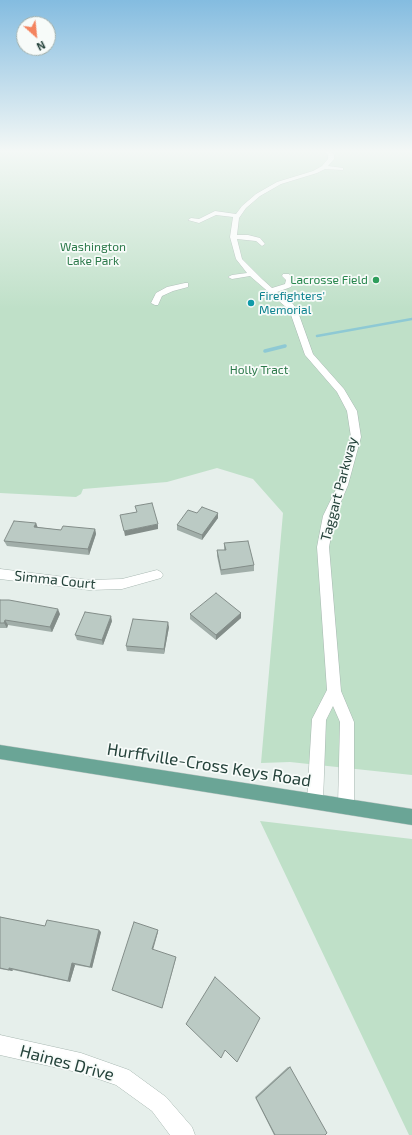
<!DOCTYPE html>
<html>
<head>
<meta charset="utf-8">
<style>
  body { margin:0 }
  #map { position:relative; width:412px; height:1135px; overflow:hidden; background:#e6efeb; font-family:"Exo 2",sans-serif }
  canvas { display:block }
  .north { position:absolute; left:16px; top:16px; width:40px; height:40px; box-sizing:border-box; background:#f7fbf9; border:1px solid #a3b1ad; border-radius:50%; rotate:153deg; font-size:11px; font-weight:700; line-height:16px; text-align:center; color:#24423a }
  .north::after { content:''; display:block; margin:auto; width:14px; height:18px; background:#f4845f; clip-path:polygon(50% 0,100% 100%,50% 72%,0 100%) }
</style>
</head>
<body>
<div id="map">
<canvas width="412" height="1135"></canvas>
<div class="north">N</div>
</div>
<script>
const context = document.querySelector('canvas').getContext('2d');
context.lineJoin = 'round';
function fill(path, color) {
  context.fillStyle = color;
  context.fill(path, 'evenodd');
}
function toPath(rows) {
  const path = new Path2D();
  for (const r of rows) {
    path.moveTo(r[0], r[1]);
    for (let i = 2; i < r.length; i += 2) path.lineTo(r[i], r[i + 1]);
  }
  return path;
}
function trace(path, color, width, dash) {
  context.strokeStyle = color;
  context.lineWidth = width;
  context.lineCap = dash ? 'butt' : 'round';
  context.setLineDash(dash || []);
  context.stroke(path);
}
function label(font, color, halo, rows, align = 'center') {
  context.font = font + ' "Exo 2",sans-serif';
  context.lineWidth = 3.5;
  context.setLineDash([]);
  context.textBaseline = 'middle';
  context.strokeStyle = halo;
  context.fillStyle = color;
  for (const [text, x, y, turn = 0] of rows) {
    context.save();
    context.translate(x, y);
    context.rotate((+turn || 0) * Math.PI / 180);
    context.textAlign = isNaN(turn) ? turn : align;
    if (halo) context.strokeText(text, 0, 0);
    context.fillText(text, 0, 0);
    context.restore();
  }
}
fill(toPath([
  [0,150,412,150,412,775,290,762,261,763,283,513,253,479,217,468,167,482,83,489,81,494,76,497,0,493],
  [260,821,412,839,412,1135,409,1135]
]), '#bfe0c8');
trace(toPath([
  [317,336,412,319]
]), '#8ec9d4', 2.5);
trace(toPath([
  [265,351,285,346]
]), '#8ec9d4', 3.5);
const minor = toPath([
  [325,150,330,150,334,155,334,159,328,166,343,168,343,170,325,169,317,173,281,184,260,196,246,208,239,218,237,235,248,235,260,238,265,244,262,246,256,241,237,239,242,259,262,279,272,288,285,284,286,280,282,276,283,274,289,274,294,280,291,287,277,292,293,304,298,312,313,354,344,389,357,411,361,437,348,485,335,516,329,547,341,691,354,722,354,806,352,812,346,814,340,812,338,806,340,722,333,706,326,720,323,801,321,807,315,809,309,807,307,801,312,719,327,690,317,547,323,516,338,485,351,437,347,411,337,392,305,355,290,312,287,308,250,276,232,279,228,277,232,275,247,273,236,259,230,237,233,217,216,215,199,223,188,220,191,218,199,219,215,211,236,214,242,206,256,194,277,182,313,171,322,166,328,159,328,155,325,150],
  [185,283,188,283,188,287,173,291,162,296,158,305,155,305,151,303,156,293,167,287,185,283],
  [0,569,89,580,122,579,157,570,161,572,163,575,161,578,122,589,89,590,0,579,0,569],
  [0,1035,81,1053,129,1070,166,1097,192,1127,195,1135,170,1135,152,1111,116,1085,81,1073,0,1055,0,1035]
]);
const major = toPath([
  [0,745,412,809,412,825,0,759,0,745]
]);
trace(minor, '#a8b8b2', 1);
trace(major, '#c2cac8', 1);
fill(minor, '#fff');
fill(major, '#6aa596');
fill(toPath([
  [197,513,218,518,202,540,177,530,177,525],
  [36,523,37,527,61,530,95,529,96,534,89,555,7,546,4,541],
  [224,543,254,565,254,571,221,575,217,556,217,550,224,550],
  [0,600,60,614,52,632,8,625,7,628,0,628],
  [241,613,241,618,216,640,190,619,190,614],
  [112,621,103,645,77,640,75,635],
  [169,627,164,654,127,651,126,646],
  [0,917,45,926,101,932,92,968,75,965,70,982,13,970,12,971,0,969],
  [288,1067,290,1067,325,1135,274,1135,255,1097]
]), '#a1aea9');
fill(toPath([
  [218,513,218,518,202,540,202,535],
  [36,523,38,528,34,527],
  [158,524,158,529,125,536,124,531],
  [95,529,96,534,89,555,88,549],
  [58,609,60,614,52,632,50,627],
  [241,613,241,618,216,640,216,635],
  [111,616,112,621,103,645,102,640],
  [5,620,8,625,7,628,4,623],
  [168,622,169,627,164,654,164,649],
  [99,930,101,932,92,968,90,967],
  [158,930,158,932,153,950,152,949],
  [176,957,176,958,162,1009,162,1008],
  [72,963,75,965,70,982,68,981],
  [9,968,13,970,12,971,9,970]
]), '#838d89');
const building = toPath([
  [152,503,158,524,124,531,120,515,137,512,135,506,152,503],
  [202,507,218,513,202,535,177,525,188,510,197,513,202,507],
  [14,521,36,523,34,527,61,530,63,526,95,529,88,549,4,541,14,521],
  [248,541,254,565,221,570,217,550,226,550,224,543,248,541],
  [216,593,241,613,216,635,190,614,216,593],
  [0,600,9,600,58,609,50,627,5,620,4,623,0,623,0,600],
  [85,612,111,616,102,640,75,635,85,612],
  [133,619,168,622,164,649,126,646,133,619],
  [0,917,45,926,47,920,99,930,90,967,72,963,68,981,9,968,9,970,0,968,0,917],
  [134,922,158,930,152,949,176,957,162,1008,112,990,134,922],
  [215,977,260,1018,237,1062,225,1050,221,1058,186,1024,215,977],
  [290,1067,327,1133,325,1135,275,1135,256,1098,290,1067]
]);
fill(building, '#bbcac4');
trace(building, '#838d89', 1);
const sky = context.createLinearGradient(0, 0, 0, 309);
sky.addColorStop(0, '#84bce0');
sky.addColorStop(0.49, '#f4f8f6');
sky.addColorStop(1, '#f4f8f600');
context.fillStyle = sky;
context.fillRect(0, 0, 412, 309);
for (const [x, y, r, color] of [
  [376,280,4,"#2e9e5b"],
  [251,303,4,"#0f9aa8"]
]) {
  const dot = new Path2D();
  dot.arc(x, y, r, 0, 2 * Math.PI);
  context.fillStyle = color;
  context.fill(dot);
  trace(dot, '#f7fbf9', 1.5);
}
label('12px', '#2d7a4b', '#f7fbf9', [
  ["Washington",93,247],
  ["Lake Park",93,261],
  ["Holly Tract",259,370]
]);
label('12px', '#27864d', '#f7fbf9', [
  ["Lacrosse Field",368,280]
], 'right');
label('12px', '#0d838f', '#f7fbf9', [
  ["Firefighters'",259,296],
  ["Memorial",259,310]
], 'left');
label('14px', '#24423a', '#f7fbf9', [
  ["Taggart Parkway",339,489,-75],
  ["Simma Court",55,580,6]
]);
label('17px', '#24423a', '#f7fbf9', [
  ["Hurffville-Cross Keys Road",209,765,9],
  ["Haines Drive",67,1063,15]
]);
</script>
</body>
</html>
